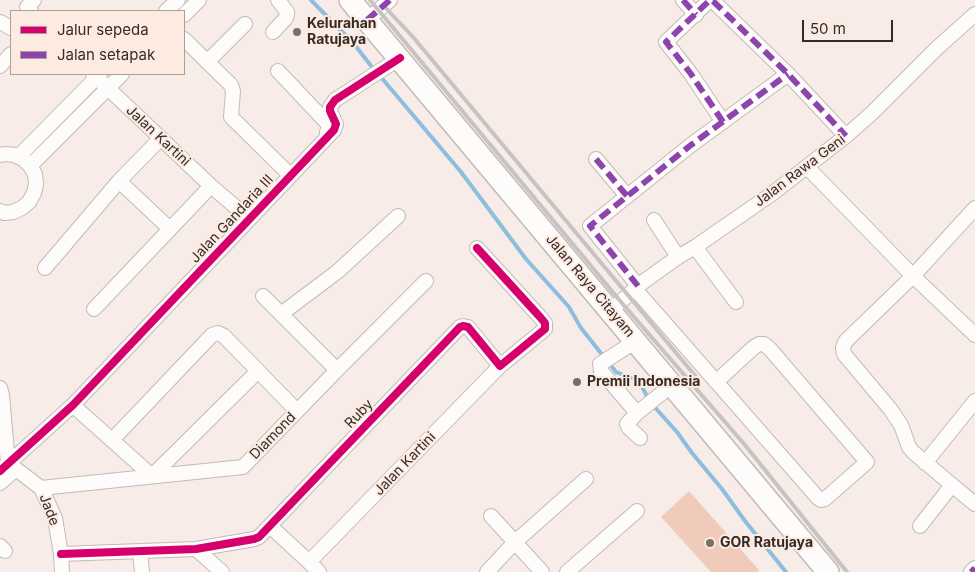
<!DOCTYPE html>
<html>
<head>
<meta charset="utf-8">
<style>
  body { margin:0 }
  #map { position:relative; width:975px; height:572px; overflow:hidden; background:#f7ece7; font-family:Inter,sans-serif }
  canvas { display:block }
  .legend { position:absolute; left:10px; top:10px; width:175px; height:65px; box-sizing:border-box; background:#fdeae1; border:1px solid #ad9e97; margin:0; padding:6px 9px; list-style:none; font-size:15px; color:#342b27 }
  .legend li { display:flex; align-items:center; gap:10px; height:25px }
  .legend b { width:25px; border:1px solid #ad9e97 }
  .scale { position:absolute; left:802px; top:20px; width:91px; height:22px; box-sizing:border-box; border:2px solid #342b27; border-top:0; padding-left:6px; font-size:15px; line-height:18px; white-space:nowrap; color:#342b27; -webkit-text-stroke:4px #fdeae1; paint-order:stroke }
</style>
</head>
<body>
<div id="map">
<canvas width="975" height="572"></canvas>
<ul class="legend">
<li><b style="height:6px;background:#d6006c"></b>Jalur sepeda</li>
<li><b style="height:6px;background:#8e44ad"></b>Jalan setapak</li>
</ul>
<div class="scale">50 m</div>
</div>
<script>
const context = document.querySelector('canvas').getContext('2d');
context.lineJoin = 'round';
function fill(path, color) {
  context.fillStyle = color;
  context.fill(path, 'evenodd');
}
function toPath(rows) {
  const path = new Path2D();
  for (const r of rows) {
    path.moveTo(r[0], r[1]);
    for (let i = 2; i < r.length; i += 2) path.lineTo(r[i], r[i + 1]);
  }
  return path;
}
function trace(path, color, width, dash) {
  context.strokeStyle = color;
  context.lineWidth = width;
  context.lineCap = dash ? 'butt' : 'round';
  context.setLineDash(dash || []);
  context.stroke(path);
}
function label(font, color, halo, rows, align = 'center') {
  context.font = font + ' Inter,sans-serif';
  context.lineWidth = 4;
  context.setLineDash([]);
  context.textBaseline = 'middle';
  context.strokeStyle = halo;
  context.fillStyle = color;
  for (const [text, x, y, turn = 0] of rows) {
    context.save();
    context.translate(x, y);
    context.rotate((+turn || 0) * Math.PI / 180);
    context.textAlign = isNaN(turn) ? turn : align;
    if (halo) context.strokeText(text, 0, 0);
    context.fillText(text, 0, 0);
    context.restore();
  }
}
fill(toPath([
  [689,491,759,570,757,572,711,572,661,517]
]), '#f0cbba');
trace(toPath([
  [311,0,354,44,375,71],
  [380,76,461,172,526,259,569,307,581,328,604,357],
  [609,363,616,372,639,381,650,402,677,432,692,453,722,489,745,521,786,572]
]), '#8dbede', 4);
const minor = toPath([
  [683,0,696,15],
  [31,11,27,7,34,0],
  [166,11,178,0],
  [184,15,199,0],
  [367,20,390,0],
  [0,22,11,28],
  [273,32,286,18,287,14,287,12,278,0],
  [184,39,231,85,233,91,231,117,286,171],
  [207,62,245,24],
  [0,66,11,54],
  [278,71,329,125,329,128,327,132],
  [93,74,211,186,238,209,244,212,253,208,258,203],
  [723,122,691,74,666,42,710,0,713,1,788,74,846,136],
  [161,138,119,181,170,229],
  [0,155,5,154,15,155,23,159,30,166,35,174,36,184,34,193,29,202,22,208,13,212,4,213,0,211],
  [18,157,100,74],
  [596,159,627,196],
  [30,166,122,74],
  [807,167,913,276,975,335],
  [654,220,678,257],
  [695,247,736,302],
  [45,268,119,181],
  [638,286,590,226,691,145,788,74],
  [635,289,818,498,821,500,825,499,867,462,770,349,764,344,759,344,753,348,716,382],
  [263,296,281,314],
  [94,309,211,186],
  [610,311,643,282,678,257,695,247,773,193,846,136,872,113,936,49,975,14],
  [636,341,600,364,601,371,637,413],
  [337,370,281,314,337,272,398,216],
  [0,388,2,395,8,463],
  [77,409,152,476,258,371],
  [640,438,629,428,627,424,637,413,672,385],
  [113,439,212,335,218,333,224,336,297,411],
  [8,463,41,488,55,518,61,554,62,572],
  [925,463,975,401],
  [0,471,73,405,334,130,336,124,330,111,330,107,335,100,400,58],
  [0,483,16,469],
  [952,485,975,504],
  [41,488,243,467,337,370,426,281],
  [491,516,542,572],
  [270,526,309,562,500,366],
  [920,526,952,485,913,452,909,447,901,425,891,410,844,354,843,348,845,342,851,336,913,276,975,208],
  [0,546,5,551],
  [196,549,222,572],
  [140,552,142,572],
  [61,554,196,549,254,539,259,537,460,327,463,326,468,327,500,366,545,329,545,323,540,317,477,248],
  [309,562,319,572],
  [487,572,515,542,586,479],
  [567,572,637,511],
  [971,572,975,568]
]);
const primary = toPath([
  [350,0,828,572]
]);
trace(minor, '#c3bab6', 16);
trace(primary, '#c3bab6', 24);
trace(minor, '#fefcfb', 14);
trace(primary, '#fefcfb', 21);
trace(toPath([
  [370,0,621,302,745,445,847,572],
  [383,5,413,37,697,378]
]), '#c6c3c2', 4);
trace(toPath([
  [683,0,696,15],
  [367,20,390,0],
  [723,122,691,74,666,42,710,0,713,1,788,74,846,136],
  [596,159,627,196],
  [638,286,590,226,691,145,788,74],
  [971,572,975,568]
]), '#8e44ad', 6, [12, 6]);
trace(toPath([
  [0,471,73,405,334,130,336,124,330,111,330,107,335,100,400,58],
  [61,554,196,549,254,539,259,537,460,327,463,326,468,327,500,366,545,329,545,323,540,317,477,248]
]), '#d6006c', 8);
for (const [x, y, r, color] of [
  [297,32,5,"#786f6a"],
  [577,382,5,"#786f6a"],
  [710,543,5,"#786f6a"]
]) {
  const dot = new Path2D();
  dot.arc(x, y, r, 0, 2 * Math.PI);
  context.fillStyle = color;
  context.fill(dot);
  trace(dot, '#fdeae1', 2);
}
label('bold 14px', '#342b27', '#fdeae1', [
  ["Kelurahan",307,24],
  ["Ratujaya",307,40],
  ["Premii Indonesia",587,382],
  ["GOR Ratujaya",720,543]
], 'left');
label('14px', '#342b27', '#fdeae1', [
  ["Jalan Kartini",158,136,43],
  ["Jalan Rawa Geni",800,171,-37],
  ["Jalan Gandaria III",232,219,-47],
  ["Jalan Raya Citayam",590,286,50],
  ["Ruby",359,414,-46],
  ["Diamond",273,436,-46],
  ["Jalan Kartini",405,464,-46],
  ["Jade",49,510,69]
]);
</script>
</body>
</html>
